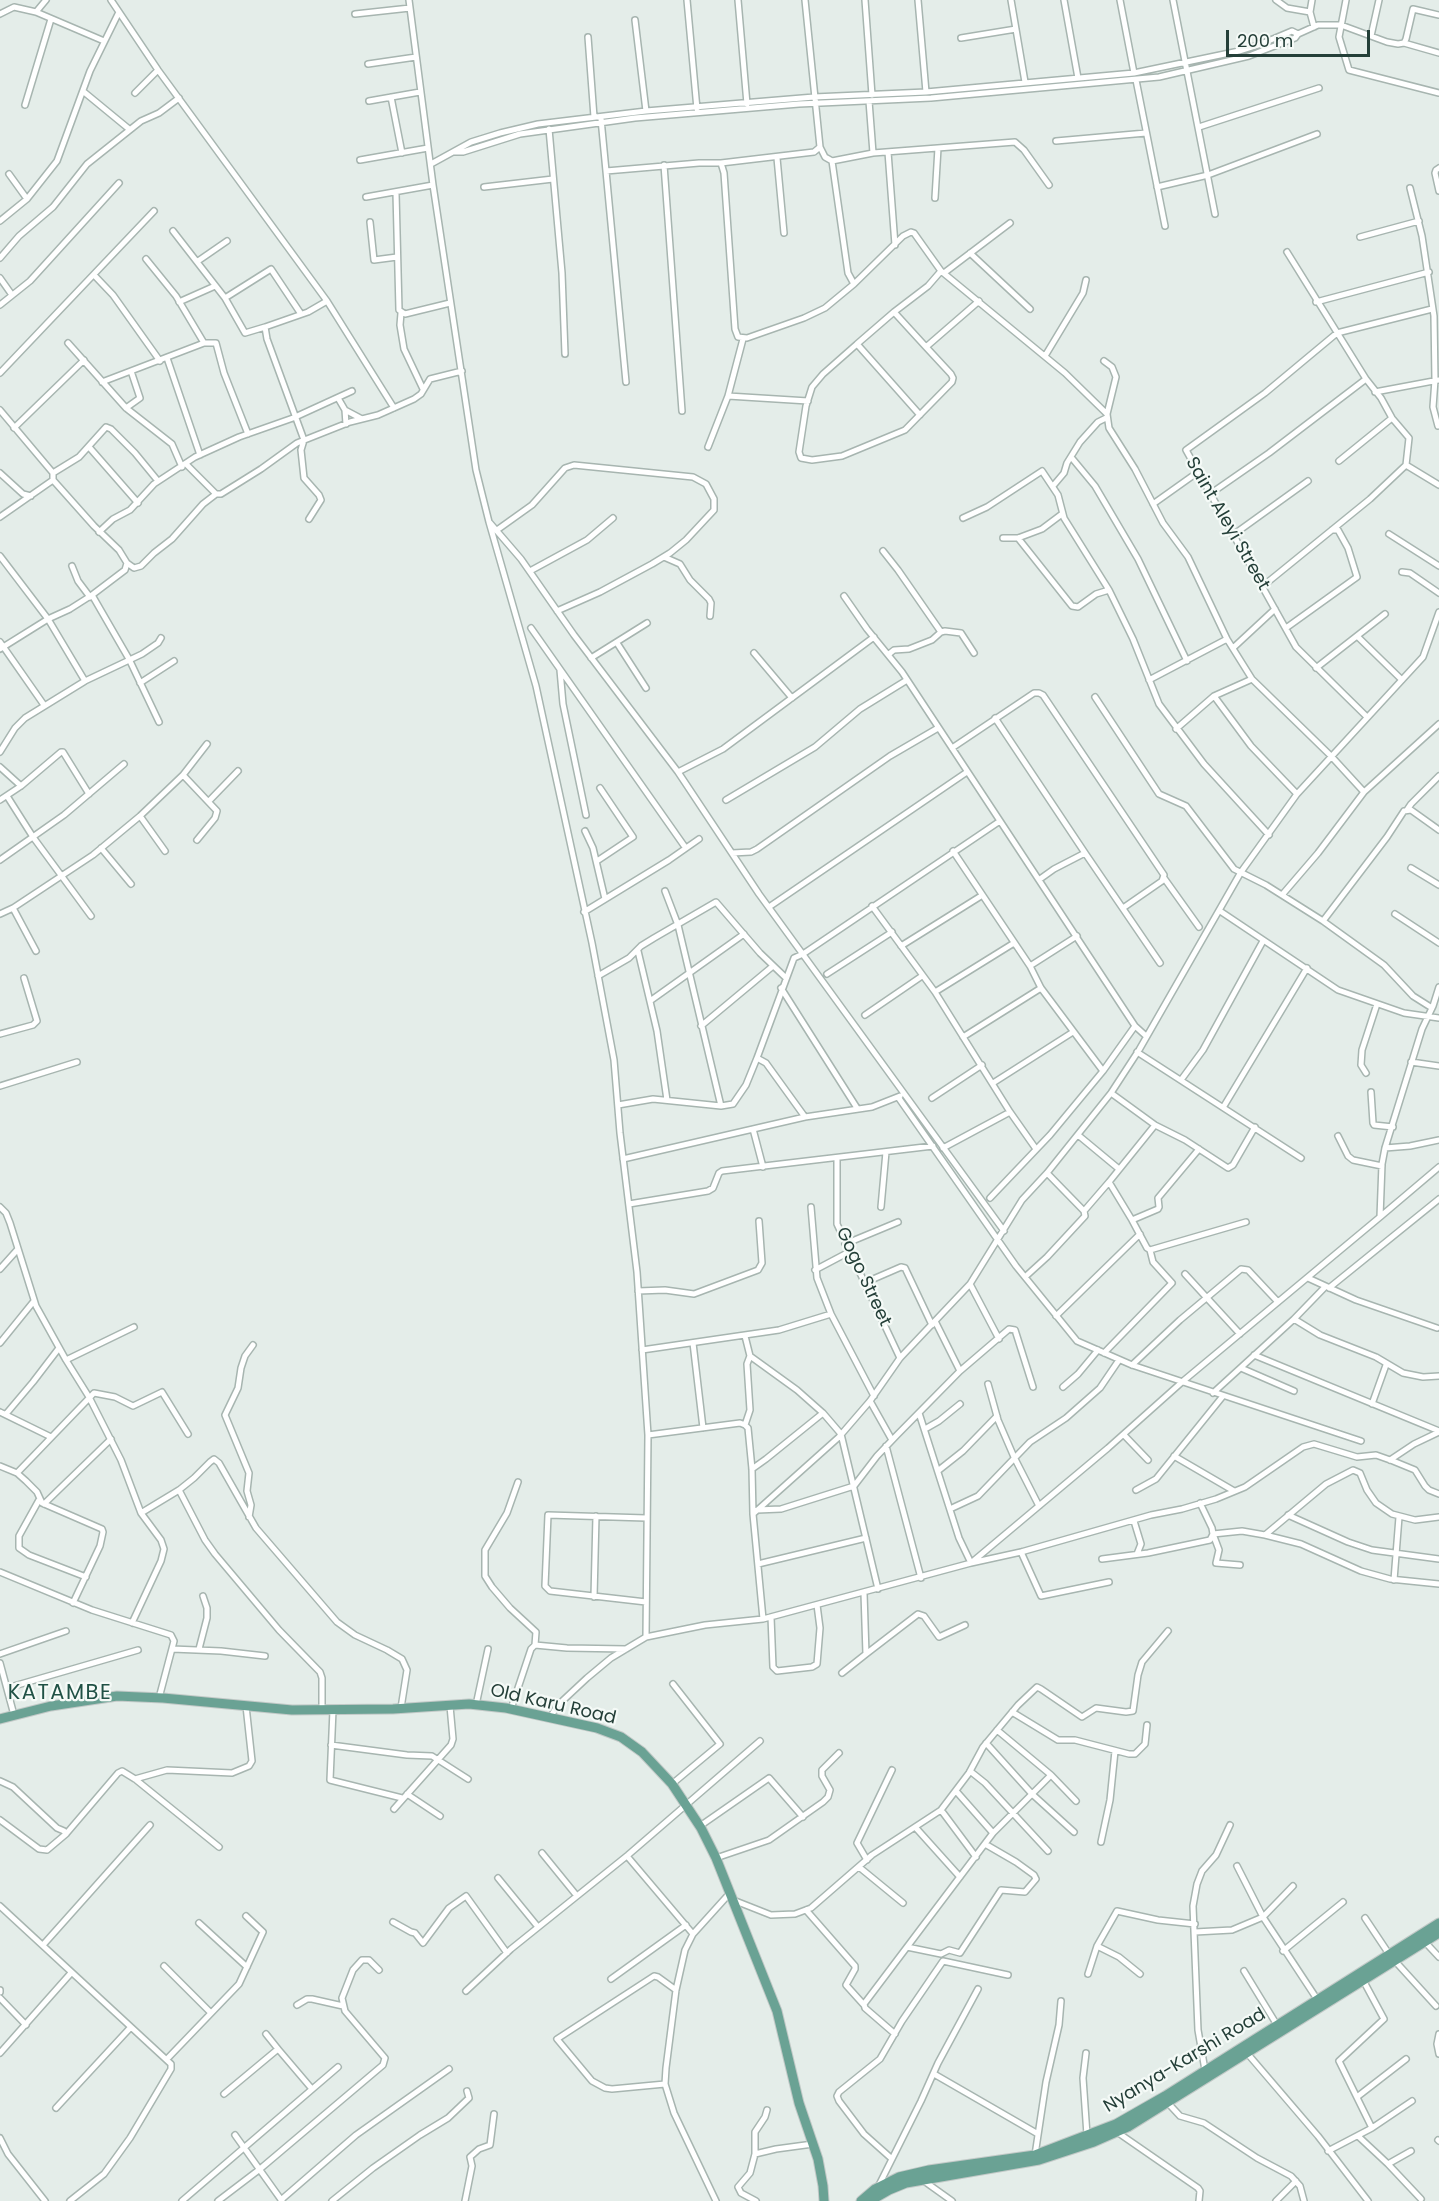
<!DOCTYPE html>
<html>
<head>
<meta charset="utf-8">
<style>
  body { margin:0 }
  #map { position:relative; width:1439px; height:2201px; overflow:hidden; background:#e4ede9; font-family:Poppins,sans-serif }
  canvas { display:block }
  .scale { position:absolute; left:1226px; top:30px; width:144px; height:27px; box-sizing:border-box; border:3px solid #243f38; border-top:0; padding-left:8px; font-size:18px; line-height:21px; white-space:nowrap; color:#243f38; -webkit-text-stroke:4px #f5faf7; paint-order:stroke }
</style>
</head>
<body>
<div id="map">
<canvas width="1439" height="2201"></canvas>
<div class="scale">200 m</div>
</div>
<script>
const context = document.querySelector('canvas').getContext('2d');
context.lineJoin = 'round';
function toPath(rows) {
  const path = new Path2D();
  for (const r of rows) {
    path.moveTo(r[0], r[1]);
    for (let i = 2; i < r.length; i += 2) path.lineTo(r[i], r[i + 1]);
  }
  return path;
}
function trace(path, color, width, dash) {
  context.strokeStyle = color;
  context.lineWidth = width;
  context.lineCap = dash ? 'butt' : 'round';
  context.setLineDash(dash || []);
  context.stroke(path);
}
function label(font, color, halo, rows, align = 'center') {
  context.font = font + ' Poppins,sans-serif';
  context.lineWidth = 4.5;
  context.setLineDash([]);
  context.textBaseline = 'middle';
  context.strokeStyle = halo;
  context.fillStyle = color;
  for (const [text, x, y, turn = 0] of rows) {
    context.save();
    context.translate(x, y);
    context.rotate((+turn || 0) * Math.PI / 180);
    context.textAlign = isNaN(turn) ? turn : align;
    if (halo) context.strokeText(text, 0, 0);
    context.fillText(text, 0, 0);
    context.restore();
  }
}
const minor = toPath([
  [111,0,158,70,327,301,394,408],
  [409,0,433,185,476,470,489,522,536,686,592,943,614,1060,620,1133,637,1272,648,1435,646,1637,611,1658,587,1678,557,1706,550,1718],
  [687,0,697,109],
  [738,0,747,104],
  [805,0,820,147,825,157,832,161,848,273,854,284],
  [865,0,872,95],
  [918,0,926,92],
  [1011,0,1025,82],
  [1064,0,1078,78],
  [1120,0,1134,73],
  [1173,0,1215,214],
  [1276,0,1287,8,1310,12],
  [1312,0,1310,12,1314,27],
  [1346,0,1339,37,1349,70,1439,93],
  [36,12,46,0],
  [0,14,14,7,36,12,104,41],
  [355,14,410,8],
  [635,20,646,111],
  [1371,36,1379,0],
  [588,37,594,117],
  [961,38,1016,29],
  [1404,43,1439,53],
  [368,64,416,57],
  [1136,80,1165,226],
  [84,92,129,129],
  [135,93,158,70],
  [391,97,402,153],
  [369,101,420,92],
  [25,105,51,19],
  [601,119,606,171,699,163,721,163,724,173,735,329,738,337,747,338,804,318,825,308,854,284,903,236,911,232,914,233,941,271,1065,373,1107,414],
  [1199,127,1319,88],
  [549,129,562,273,565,354],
  [1056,141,1146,133],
  [455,152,463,152,520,134,635,118,799,104,931,98,1159,77,1249,56,1295,38,1298,34,1318,25,1341,25,1387,42,1398,44,1404,43,1406,39,1413,9,1439,15],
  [888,152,895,245],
  [873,153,1015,142,1024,150,1049,185],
  [777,158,784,233],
  [360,160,428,148],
  [832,161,873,153,869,101],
  [721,163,814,152,820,147],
  [431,164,471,142,500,133,538,124,646,111,814,97,926,92,1134,73,1239,51,1261,44,1292,31,1298,34],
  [664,165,682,411],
  [1439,168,1436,170,1435,173,1439,191],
  [606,171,626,382],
  [9,174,27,199],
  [484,187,553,179],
  [1157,187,1208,175,1317,134],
  [1410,188,1422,236,1434,316,1435,380,1433,407,1438,426],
  [396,193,399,310,405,314,450,303],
  [366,197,433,185],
  [935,198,938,148],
  [0,221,27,199,57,161,90,71,119,12],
  [370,222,374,260,397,257],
  [173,231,225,298,245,333,265,327],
  [1360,237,1419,221],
  [1287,252,1366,379,1381,398,1392,418,1409,438,1406,465,1439,485],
  [970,253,1030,309],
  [0,258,19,236,53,207,87,164,141,121,159,113,179,98],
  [146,259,176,296,204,343],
  [198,261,227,241],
  [941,271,928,286,894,312,926,347,979,301],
  [944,273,1010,223],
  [94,275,113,295,160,361],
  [0,278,12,295],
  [225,298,271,269,301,314],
  [179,302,215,286],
  [1316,302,1429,272],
  [0,305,30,281,119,183],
  [894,312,857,344,920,415],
  [401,313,400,325,404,349,423,389],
  [68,343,126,408,172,444,182,467],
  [857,344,823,374,812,387,806,406,799,452,801,458,812,460,842,456,905,430,952,382,953,378,951,374,926,347],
  [1045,356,1083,293,1086,280],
  [167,358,200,455],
  [1104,361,1112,367,1116,377,1107,414,1109,428,1135,469,1163,523,1188,557,1227,639,1252,679,1331,756,1364,792],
  [0,373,154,211],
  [102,382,204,343,216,343,224,373,248,434],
  [1375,392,1439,380],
  [728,396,808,401],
  [338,398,345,410,346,424],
  [126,408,140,398,131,371],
  [0,410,53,473,53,480,94,526,119,550,127,563,125,570,92,595,70,609,48,619,0,649],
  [345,410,362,419],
  [14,428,84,360],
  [89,447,138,503],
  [708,447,728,396,743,339],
  [1071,457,1095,486,1138,559,1187,661],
  [1339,461,1392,418],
  [186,464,216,494,221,494,261,469,297,443,350,422,378,415,414,399,421,394,430,379,462,371],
  [0,473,23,494,31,496],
  [53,473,79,457,106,427,111,429,135,453,158,481],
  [1053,486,1064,473,1067,463,1080,442,1098,422,1106,418],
  [1210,494,1269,453,1366,379],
  [1153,504,1198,472],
  [0,517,53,480],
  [963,518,987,507,1042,471,1058,495,1064,518,1109,590,1133,639,1159,704,1204,764,1269,835],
  [309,519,321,500,319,495,304,478,301,450,304,440,267,339,265,327,308,312,327,301],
  [490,523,521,559,574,635,678,772,759,894,1004,1231],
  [497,530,532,505,565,468,574,465,693,477,706,484,714,499,714,510,686,540,670,553,652,564,600,592,557,611],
  [99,532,113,519,130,510,154,484,195,457,239,437,293,418,352,391],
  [1389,534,1439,566],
  [1233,535,1308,481],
  [1003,538,1018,538,1042,529,1062,514],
  [1018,538,1072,606,1078,607,1096,594,1109,590],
  [883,551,898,570,941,632],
  [0,556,48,619,85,681],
  [664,557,680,564,690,580,709,599,711,603,710,616],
  [127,563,134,568,141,566,154,553,172,539,203,504,216,494],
  [72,566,78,581,90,597],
  [530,571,587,540,613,518],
  [1402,572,1410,573,1439,593],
  [1263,586,1370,499,1406,465],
  [92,595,129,659,159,722],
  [844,596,867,629,902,672,1135,1026,1146,1036],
  [531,628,685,847],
  [1286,628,1357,577,1348,548,1338,530,1332,530],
  [1357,636,1402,680],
  [0,642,44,705],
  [617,643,646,688],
  [1233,648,1275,609],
  [754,653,792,698],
  [889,654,894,650,909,649,932,640,941,632,945,631,961,633,974,653],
  [591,658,647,623],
  [1316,668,1385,614],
  [560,670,563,704,586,815],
  [1149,680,1227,639],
  [140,683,174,661],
  [1214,696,1251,746,1297,794],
  [1095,697,1159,794,1186,806,1234,869,1266,885,1323,921,1384,965,1413,996,1432,1008],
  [1367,717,1296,647,1186,450,1265,393,1337,333,1432,309],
  [995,718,1085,853],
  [1176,729,1214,696,1252,679],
  [952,748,1034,693,1039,693,1043,695,1164,875,1162,881,1123,908],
  [0,752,15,728,25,718,85,681,142,654,158,643,161,638],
  [0,767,21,786],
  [678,772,723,749,874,637],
  [183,775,217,811,215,818,197,840],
  [7,796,33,837,91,916],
  [0,800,21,786,61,752,63,752,89,794],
  [726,800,815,747,860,709,907,680],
  [209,801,238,771],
  [1407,810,1411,804,1439,776],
  [140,816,165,851],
  [585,831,593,848,605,899],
  [101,848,131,884],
  [953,851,1030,966,1041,988,1103,1071],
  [732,853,751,852,757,849,890,756,938,728],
  [0,860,64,815,124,764],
  [597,861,633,837,600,788],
  [1411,868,1439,885],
  [1164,878,1199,927],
  [1040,879,1054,869,1085,853,1160,963],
  [665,891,678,925,721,1106],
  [1282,895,1318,853,1364,792,1439,724],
  [872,906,935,992,1010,1112,1036,1149],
  [769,907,967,772],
  [13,908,36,951],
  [1220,911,1338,990,1404,1013,1439,1018],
  [584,912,669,860,699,839],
  [0,914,13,908,93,855,140,816,183,775,207,744],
  [1395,914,1439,943],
  [1323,921,1387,837,1404,811,1411,810,1439,830],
  [901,946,981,896],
  [638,951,657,1031,667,1100],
  [1030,966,1077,936],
  [827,974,892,932],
  [598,976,629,958,641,946,654,938,716,902,760,953,785,977],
  [781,988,857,1108],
  [935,992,1014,943],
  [650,1001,744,934],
  [865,1015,922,976],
  [701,1026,773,966],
  [0,1034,33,1025,37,1021,24,978],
  [963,1037,1041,988],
  [1137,1052,1301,1158],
  [757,1058,794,958,803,954,1000,821],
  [1411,1062,1439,1066],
  [1366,1073,1361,1065,1362,1050,1377,1004],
  [1181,1080,1203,1050,1263,941],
  [993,1083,1073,1032],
  [0,1086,77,1062],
  [1371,1092,1373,1123,1374,1125,1393,1127],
  [1111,1093,1155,1125,1185,1140,1228,1168,1233,1165,1255,1127],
  [898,1097,1016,1266,1077,1341,1132,1365,1361,1441],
  [932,1098,982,1065],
  [618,1105,653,1099,721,1106,733,1104,746,1085,757,1058,766,1063,805,1117],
  [1224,1106,1307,968],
  [753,1129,763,1167],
  [1078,1135,1119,1169],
  [1338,1136,1348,1156,1353,1160,1382,1166],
  [943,1148,1010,1112],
  [1385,1148,1410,1146,1439,1140],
  [837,1158,837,1224,900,1358],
  [623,1159,805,1117,872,1107,900,1096],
  [990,1198,1050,1135,1103,1071,1135,1026],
  [629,1204,708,1191,713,1188,719,1173,722,1171,933,1146],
  [0,1207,6,1213,10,1223,36,1306,66,1360,89,1397,121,1460,141,1513,161,1540,164,1549,161,1561,132,1623],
  [811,1207,817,1278,831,1314,874,1396],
  [881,1207,886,1152],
  [1084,1211,1109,1182],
  [1380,1217,1439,1167],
  [1132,1220,1158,1209,1159,1207,1158,1198,1199,1149],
  [845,1244,898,1222],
  [1150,1250,1246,1222],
  [0,1269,18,1249],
  [815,1270,849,1252],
  [1185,1274,1240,1334],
  [1025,1277,1047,1257,1085,1216,1084,1211,1047,1173],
  [1308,1278,1356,1300,1437,1328],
  [864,1283,901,1267,905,1268,932,1325],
  [970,1284,999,1339],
  [1325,1287,1294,1319,1320,1335,1376,1357,1403,1373,1423,1377,1439,1376],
  [1329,1288,1439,1199],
  [638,1291,665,1290,694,1294,758,1270,762,1263,759,1221],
  [1056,1316,1140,1234],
  [935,1321,960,1371],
  [0,1343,34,1301],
  [693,1343,703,1428],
  [642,1350,779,1330,831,1314],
  [1104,1353,1172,1283,1153,1262,1150,1250,1147,1248,1132,1220,1109,1182,1155,1125],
  [1254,1355,1439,1431],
  [750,1356,797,1390,823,1413,841,1434,878,1589],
  [66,1360,134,1327],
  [1132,1365,1180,1320,1241,1269,1248,1270,1278,1302],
  [1241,1368,1294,1391],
  [988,1384,998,1420,1014,1457,1039,1506],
  [1063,1387,1078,1374,1098,1350],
  [1213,1393,1294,1319],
  [870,1401,892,1440],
  [1372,1404,1386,1365],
  [0,1412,51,1437],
  [919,1413,959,1538,971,1563,1108,1448,1182,1382,1380,1217,1382,1164,1385,1148,1422,1029,1433,1006,1439,987],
  [6,1414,33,1382,59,1348],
  [745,1425,750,1410,747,1364,750,1356,745,1336],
  [925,1429,939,1421,960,1404],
  [648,1435,740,1423,745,1425,748,1428,752,1469,753,1514],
  [1124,1435,1148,1460],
  [886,1446,921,1578],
  [1174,1456,1234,1491],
  [1390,1460,1414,1444,1439,1432],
  [0,1466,17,1473,26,1481,37,1492,42,1503,102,1529,103,1532,100,1546,73,1603],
  [752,1469,766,1459,823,1413],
  [939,1470,963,1451,997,1416],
  [17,1473,94,1393,115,1397,133,1406,162,1392,188,1434],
  [518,1482,507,1513,485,1550,485,1576,492,1587,510,1608,536,1632,535,1645],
  [179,1490,205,1540,215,1554,279,1630,320,1672,322,1678,322,1710],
  [1136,1490,1156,1479,1223,1396],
  [39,1500,19,1536,19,1548,29,1555,86,1577],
  [44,1504,111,1439],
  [950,1509,978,1496,1030,1442,1066,1418,1100,1388,1119,1360],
  [757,1510,781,1509,854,1486,877,1456,897,1435,960,1371,1009,1329,1015,1330,1033,1387],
  [141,1513,179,1490,194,1478,210,1462,214,1459,219,1463,256,1528,337,1622,355,1635,387,1650,402,1659,407,1670,401,1708],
  [1288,1515,1348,1542,1372,1550,1439,1559],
  [249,1517,251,1505,247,1491,249,1473,225,1415,238,1388,241,1368,245,1356,253,1345],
  [646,1518,548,1515,545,1586,550,1591,646,1602],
  [1134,1521,1141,1544,1137,1554],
  [1265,1535,1326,1484,1353,1470,1360,1473,1367,1490,1376,1503,1392,1514,1415,1520,1439,1517],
  [1021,1552,1041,1596,1109,1582],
  [1102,1559,1148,1553,1210,1540,1213,1534,1212,1528,1200,1503],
  [758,1564,866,1538],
  [1240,1565,1216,1563,1219,1550,1213,1534,1242,1531,1265,1535,1301,1544,1361,1571,1390,1579,1439,1584],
  [0,1572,92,1610,171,1635,174,1641,159,1698],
  [1394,1580,1399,1517],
  [594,1597,596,1516],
  [771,1617,773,1667,777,1671,812,1667,817,1664,820,1628,817,1605],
  [763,1619,753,1514,839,1437,870,1401,900,1358,970,1284,1022,1200,1047,1173,1111,1093,1139,1050,1241,872,1297,794,1423,657,1439,612],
  [646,1637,705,1625,763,1619,971,1563,1021,1552,1151,1515,1182,1509,1216,1499,1245,1487,1303,1447,1314,1444,1357,1457,1376,1455,1393,1461,1415,1470,1425,1486,1429,1490,1439,1494],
  [172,1649,221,1651,265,1656],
  [199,1649,207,1618,207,1608,203,1596],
  [0,1654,66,1631],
  [866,1654,918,1614,924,1616,939,1637,965,1625],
  [0,1663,14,1715],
  [842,1673,866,1654,864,1593],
  [7,1688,138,1650],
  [476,1705,488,1649],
  [511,1709,531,1649,535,1645,567,1648,626,1649],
  [333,1710,330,1780,402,1798],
  [1012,1712,1058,1740,1075,1740,1129,1754,1135,1754,1145,1744,1147,1725],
  [997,1730,1051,1775,1076,1801],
  [986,1743,1032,1794,1074,1832],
  [331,1745,407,1755,432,1756,468,1779],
  [970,1771,985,1783,1048,1851],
  [135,1779,167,1770,232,1773,249,1766,252,1761,246,1706],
  [0,1781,13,1787,57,1828,64,1831,66,1834],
  [672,1784,720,1744,673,1684],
  [956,1791,993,1833],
  [407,1794,440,1816],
  [394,1809,451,1745,453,1739,450,1706],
  [941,1810,976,1857],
  [0,1820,39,1849,47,1850,66,1834,118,1773,122,1771,135,1779,219,1847],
  [700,1826,769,1778,803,1817],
  [916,1828,960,1877],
  [1101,1842,1110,1800,1115,1751],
  [542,1853,577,1896],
  [627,1856,693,1934],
  [716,1858,769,1840,823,1802,828,1797,830,1790,822,1776,822,1770,839,1753],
  [867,1860,857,1843,892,1770],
  [1237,1866,1263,1917,1317,1999],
  [859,1867,903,1903],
  [498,1878,538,1927],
  [733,1900,771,1915,795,1914,811,1908,872,1855,941,1810,969,1773,983,1747,1018,1705,1037,1687,1041,1689,1082,1717,1096,1708,1126,1712,1133,1711,1138,1675,1142,1662,1168,1631],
  [0,1906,171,2064,171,2069,130,2138,104,2174,70,2201],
  [806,1910,855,1966,855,1969,846,1985,864,2005],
  [1365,1918,1389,1954],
  [393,1922,411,1932,415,1933,423,1943,449,1908,466,1896,507,1953],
  [199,1923,247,1967],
  [1195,1932,1232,1930,1263,1917,1293,1886],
  [1425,1942,1439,1957],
  [43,1945,150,1825],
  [1097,1946,1119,1957,1140,1974],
  [907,1947,941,1954,949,1950,960,1953,1001,1890,1025,1892,1036,1879,1034,1875,1016,1862,985,1844],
  [1283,1951,1343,1902],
  [1395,1961,1436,2006],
  [164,1966,210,2012],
  [1244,1971,1277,2025],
  [1088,1974,1097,1946,1117,1911,1158,1920,1195,1924],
  [611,1979,686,1925],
  [1363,1980,1384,2019,1339,2061,1372,2128],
  [0,1990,0,1992],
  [466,1991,511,1949,628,1855,760,1741],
  [0,1998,26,2025],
  [297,2005,307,1999,312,1999,343,2006],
  [266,2034,278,2049],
  [895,2034,865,2008,864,2004,993,1833,1051,1775],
  [1439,2034,1437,2044,1439,2054],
  [0,2053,71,1973],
  [1086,2053,1083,2078,1087,2135],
  [1247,2053,1318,2136,1368,2201],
  [167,2059,239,1984,263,1932,246,1916],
  [1205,2070,1198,2030,1193,1906,1197,1884,1202,1871,1216,1855,1230,1825],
  [934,2074,1038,2134],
  [665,2084,612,2089,605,2088,592,2081,557,2039,654,1976,658,1977,676,1990],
  [224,2094,278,2049,312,2089],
  [1357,2097,1406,2059],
  [1167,2102,1180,2116,1204,2123,1257,2158,1291,2176,1300,2186,1304,2201],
  [56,2108,130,2028],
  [1117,2132,1198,2188,1200,2191,1199,2201],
  [235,2135,282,2201],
  [1358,2136,1388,2164,1411,2151],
  [0,2138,8,2154,45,2201],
  [1438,2140,1439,2141],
  [1328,2151,1372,2128,1412,2101],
  [755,2154,776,2149,813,2144],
  [1035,2155,1046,2082,1059,2025,1061,2001],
  [892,2159,864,2134,839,2101,837,2096,839,2092,880,2059,902,2021,943,1961,1008,1975],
  [1388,2164,1421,2199],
  [924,2181,952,2201],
  [878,2187,921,2101,938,2063,978,1989],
  [281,2200,356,2135,449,2069],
  [182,2201,338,2067],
  [218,2201,260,2169,383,2065,385,2058,345,2011,342,1998,353,1970,362,1960,369,1960,379,1970],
  [332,2201,373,2168,420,2135,448,2118,469,2098,467,2091],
  [465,2201,472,2166,470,2157,479,2149,490,2145,494,2114],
  [716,2201,674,2113,665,2084,666,2068,676,1990,685,1950,693,1934,730,1893],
  [756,2201,741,2193,738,2187,750,2173,755,2154,755,2132,765,2117,767,2110],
  [1276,2201,1296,2181]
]);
const primary = toPath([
  [0,1719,51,1706,117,1696,163,1698,292,1710,393,1709,469,1704,506,1708,597,1728,621,1737,642,1752,672,1784,701,1828,716,1858,777,2011,799,2103,818,2159,823,2186,824,2201],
  [861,2201,875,2189,899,2177,929,2170,1035,2155,1116,2124,1165,2096,1439,1923],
  [870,2201,889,2190,906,2183,1039,2160,1094,2142,1128,2127,1439,1933]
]);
trace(minor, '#a7b5b0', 8);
trace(primary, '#c2c9c7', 11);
trace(minor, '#fff', 5);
trace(primary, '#6aa294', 9);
label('18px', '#243f38', '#f5faf7', [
  ["Saint Aleyi Street",1227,524,60],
  ["Gogo Street",863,1277,65],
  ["Old Karu Road",553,1705,13],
  ["Nyanya-Karshi Road",1185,2061,-31]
]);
context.letterSpacing = '1.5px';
label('21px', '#205145', '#f5faf7', [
  ["KATAMBE",60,1694]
]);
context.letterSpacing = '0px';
</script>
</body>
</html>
